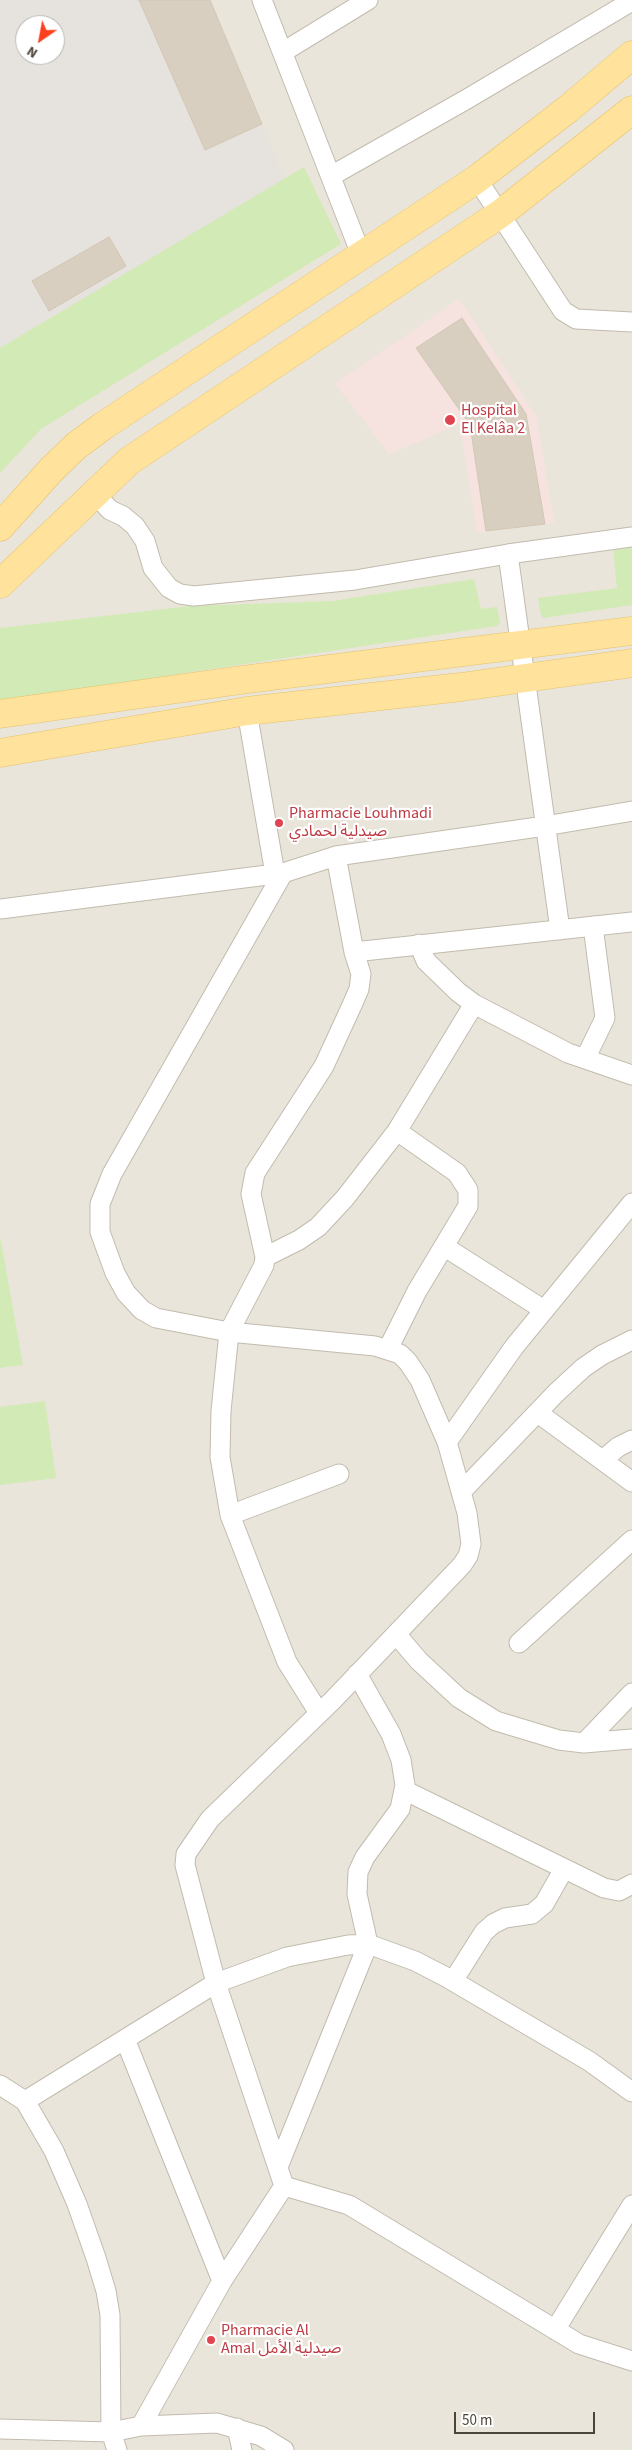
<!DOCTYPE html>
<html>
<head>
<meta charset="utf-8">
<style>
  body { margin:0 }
  #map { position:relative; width:632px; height:2450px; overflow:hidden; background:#f6f3ec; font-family:"Source Sans 3",sans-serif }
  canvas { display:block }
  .north { position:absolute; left:15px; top:15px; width:50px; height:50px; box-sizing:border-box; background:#fff; border:1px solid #b7b4b0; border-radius:50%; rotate:213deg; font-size:14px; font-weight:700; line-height:20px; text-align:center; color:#4b4439 }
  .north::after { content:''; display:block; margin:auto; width:18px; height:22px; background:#fc3f1d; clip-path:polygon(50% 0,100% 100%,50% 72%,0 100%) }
  .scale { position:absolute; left:454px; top:2412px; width:141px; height:22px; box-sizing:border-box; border:2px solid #4b4439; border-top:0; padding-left:6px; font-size:15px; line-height:18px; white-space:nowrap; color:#4b4439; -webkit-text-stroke:4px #fff; paint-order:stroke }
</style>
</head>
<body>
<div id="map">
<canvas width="632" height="2450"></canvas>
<div class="north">N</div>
<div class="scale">50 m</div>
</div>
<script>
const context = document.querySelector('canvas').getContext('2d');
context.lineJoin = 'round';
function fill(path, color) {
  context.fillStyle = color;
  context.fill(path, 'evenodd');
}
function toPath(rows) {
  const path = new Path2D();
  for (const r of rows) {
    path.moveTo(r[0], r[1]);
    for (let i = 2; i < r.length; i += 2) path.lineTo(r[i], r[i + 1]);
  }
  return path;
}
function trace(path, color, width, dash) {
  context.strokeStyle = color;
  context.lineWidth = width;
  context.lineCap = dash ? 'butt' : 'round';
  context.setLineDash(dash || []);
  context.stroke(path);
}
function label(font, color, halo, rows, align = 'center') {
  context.font = font + ' "Source Sans 3","Noto Sans Arabic",sans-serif';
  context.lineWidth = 4.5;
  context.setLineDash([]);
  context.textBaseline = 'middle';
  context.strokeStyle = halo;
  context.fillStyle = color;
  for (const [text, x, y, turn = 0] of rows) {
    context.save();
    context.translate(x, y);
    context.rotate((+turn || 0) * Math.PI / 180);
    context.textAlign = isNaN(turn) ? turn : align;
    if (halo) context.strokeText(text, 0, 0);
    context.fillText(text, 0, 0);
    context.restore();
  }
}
fill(toPath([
  [0,0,632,0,632,2450,0,2450],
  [25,25,55,25,55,55,25,55]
]), '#eae5da');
fill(toPath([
  [0,0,210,0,285,179,0,348],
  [25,25,55,25,55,55,25,55]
]), '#e6e2dd');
fill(toPath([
  [459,299,536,416,554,523,477,533,460,424,389,454,335,383]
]), '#f6e3e0');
fill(toPath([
  [304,167,341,244,41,429,0,473,0,348],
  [632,546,632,605,544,618,541,616,538,598,617,588,613,549],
  [474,579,481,609,497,607,500,623,496,626,0,701,0,628,190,606,332,601],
  [0,1236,23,1365,0,1368],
  [45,1401,56,1478,0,1485,0,1407]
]), '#d2eab5');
const building = toPath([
  [139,0,210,0,262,124,205,150,139,0],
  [109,237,126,266,49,311,32,281,109,237],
  [462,318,526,414,545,524,486,531,470,425,416,348,462,318]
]);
fill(building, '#d8cfc1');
trace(building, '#d3c7b4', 1);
const street = toPath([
  [262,0,362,257],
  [283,52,368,0],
  [331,176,467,99,632,1],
  [477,179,563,311,576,319,632,322],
  [94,493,110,510,123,516,135,526,145,541,153,568,169,588,180,594,194,596,355,580,508,554,632,537],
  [508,554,560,930],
  [247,711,275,874],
  [336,856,354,952,632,922],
  [283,873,112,1174,100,1204,100,1232,115,1273,126,1293,142,1310,156,1318,229,1332,375,1346,400,1354,408,1362,420,1380,447,1442,467,1513,471,1544,468,1556,462,1565,332,1701,210,1819,186,1854,185,1865,216,1983,284,2186],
  [0,909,283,873,336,856,545,826,632,811],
  [419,944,426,961,458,992,474,1004,568,1053,632,1075],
  [585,1059,605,1018,593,926],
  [445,1247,544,1310],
  [265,1257,299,1240,318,1227,345,1198,397,1131,474,1004],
  [388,1349,417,1291,468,1206,468,1190,457,1173,397,1131],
  [538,1413,632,1482],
  [447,1442,514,1347,632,1203],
  [604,1459,618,1447,632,1440],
  [461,1492,556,1393,583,1368,602,1355,632,1340],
  [230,1515,339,1474],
  [396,1634,419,1661,459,1698,496,1721,559,1740,584,1743,632,1739],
  [519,1643,632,1540],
  [319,1713,287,1662,230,1515,220,1457,221,1411,229,1332,264,1265,265,1257,251,1194,255,1173,324,1066,353,1003,359,989,361,974,354,952],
  [584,1743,632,1693],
  [404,1790,604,1888,619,1891,632,1884],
  [453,1981,484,1932,493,1924,505,1918,532,1914,544,1904,564,1869],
  [125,2039,222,2281],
  [0,2085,25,2101,54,2151,77,2204,96,2258,106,2291,110,2315,111,2432,117,2450],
  [25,2101,216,1983,287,1957,348,1945,368,1944,415,1961,446,1977,589,2061,632,2092],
  [278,2167,368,1944,357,1894,358,1872,365,1857,400,1809,405,1785,401,1760,391,1734,357,1674],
  [555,2330,632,2205],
  [141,2426,222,2281,284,2186,349,2205,579,2344,632,2361],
  [237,2428,242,2450],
  [0,2429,111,2432,141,2426,217,2423,261,2436,284,2450]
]);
const primary = toPath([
  [0,527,52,469,76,446,103,426,477,179,568,109,632,55],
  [0,584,129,461,500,214,632,110],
  [0,714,241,680,632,631],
  [0,753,247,711,461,687,632,663]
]);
trace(street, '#c2bbae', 21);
trace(primary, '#e6c16a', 29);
trace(street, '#fff', 19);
trace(primary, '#ffe39c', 28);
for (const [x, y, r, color] of [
  [450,420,6,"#e0444e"],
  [279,823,5,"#e0444e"],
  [211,2340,5,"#e0444e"]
]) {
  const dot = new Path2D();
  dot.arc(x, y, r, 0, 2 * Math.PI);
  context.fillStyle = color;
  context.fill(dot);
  trace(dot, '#fff', 2);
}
label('16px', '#be3a42', '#fff', [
  ["Hospital",461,411],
  ["El Kelâa 2",461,429],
  ["Pharmacie Louhmadi",289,814],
  ["صيدلية لحمادي",289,832],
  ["Pharmacie Al",221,2331],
  ["Amal صيدلية الأمل",221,2349]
], 'left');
</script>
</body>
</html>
